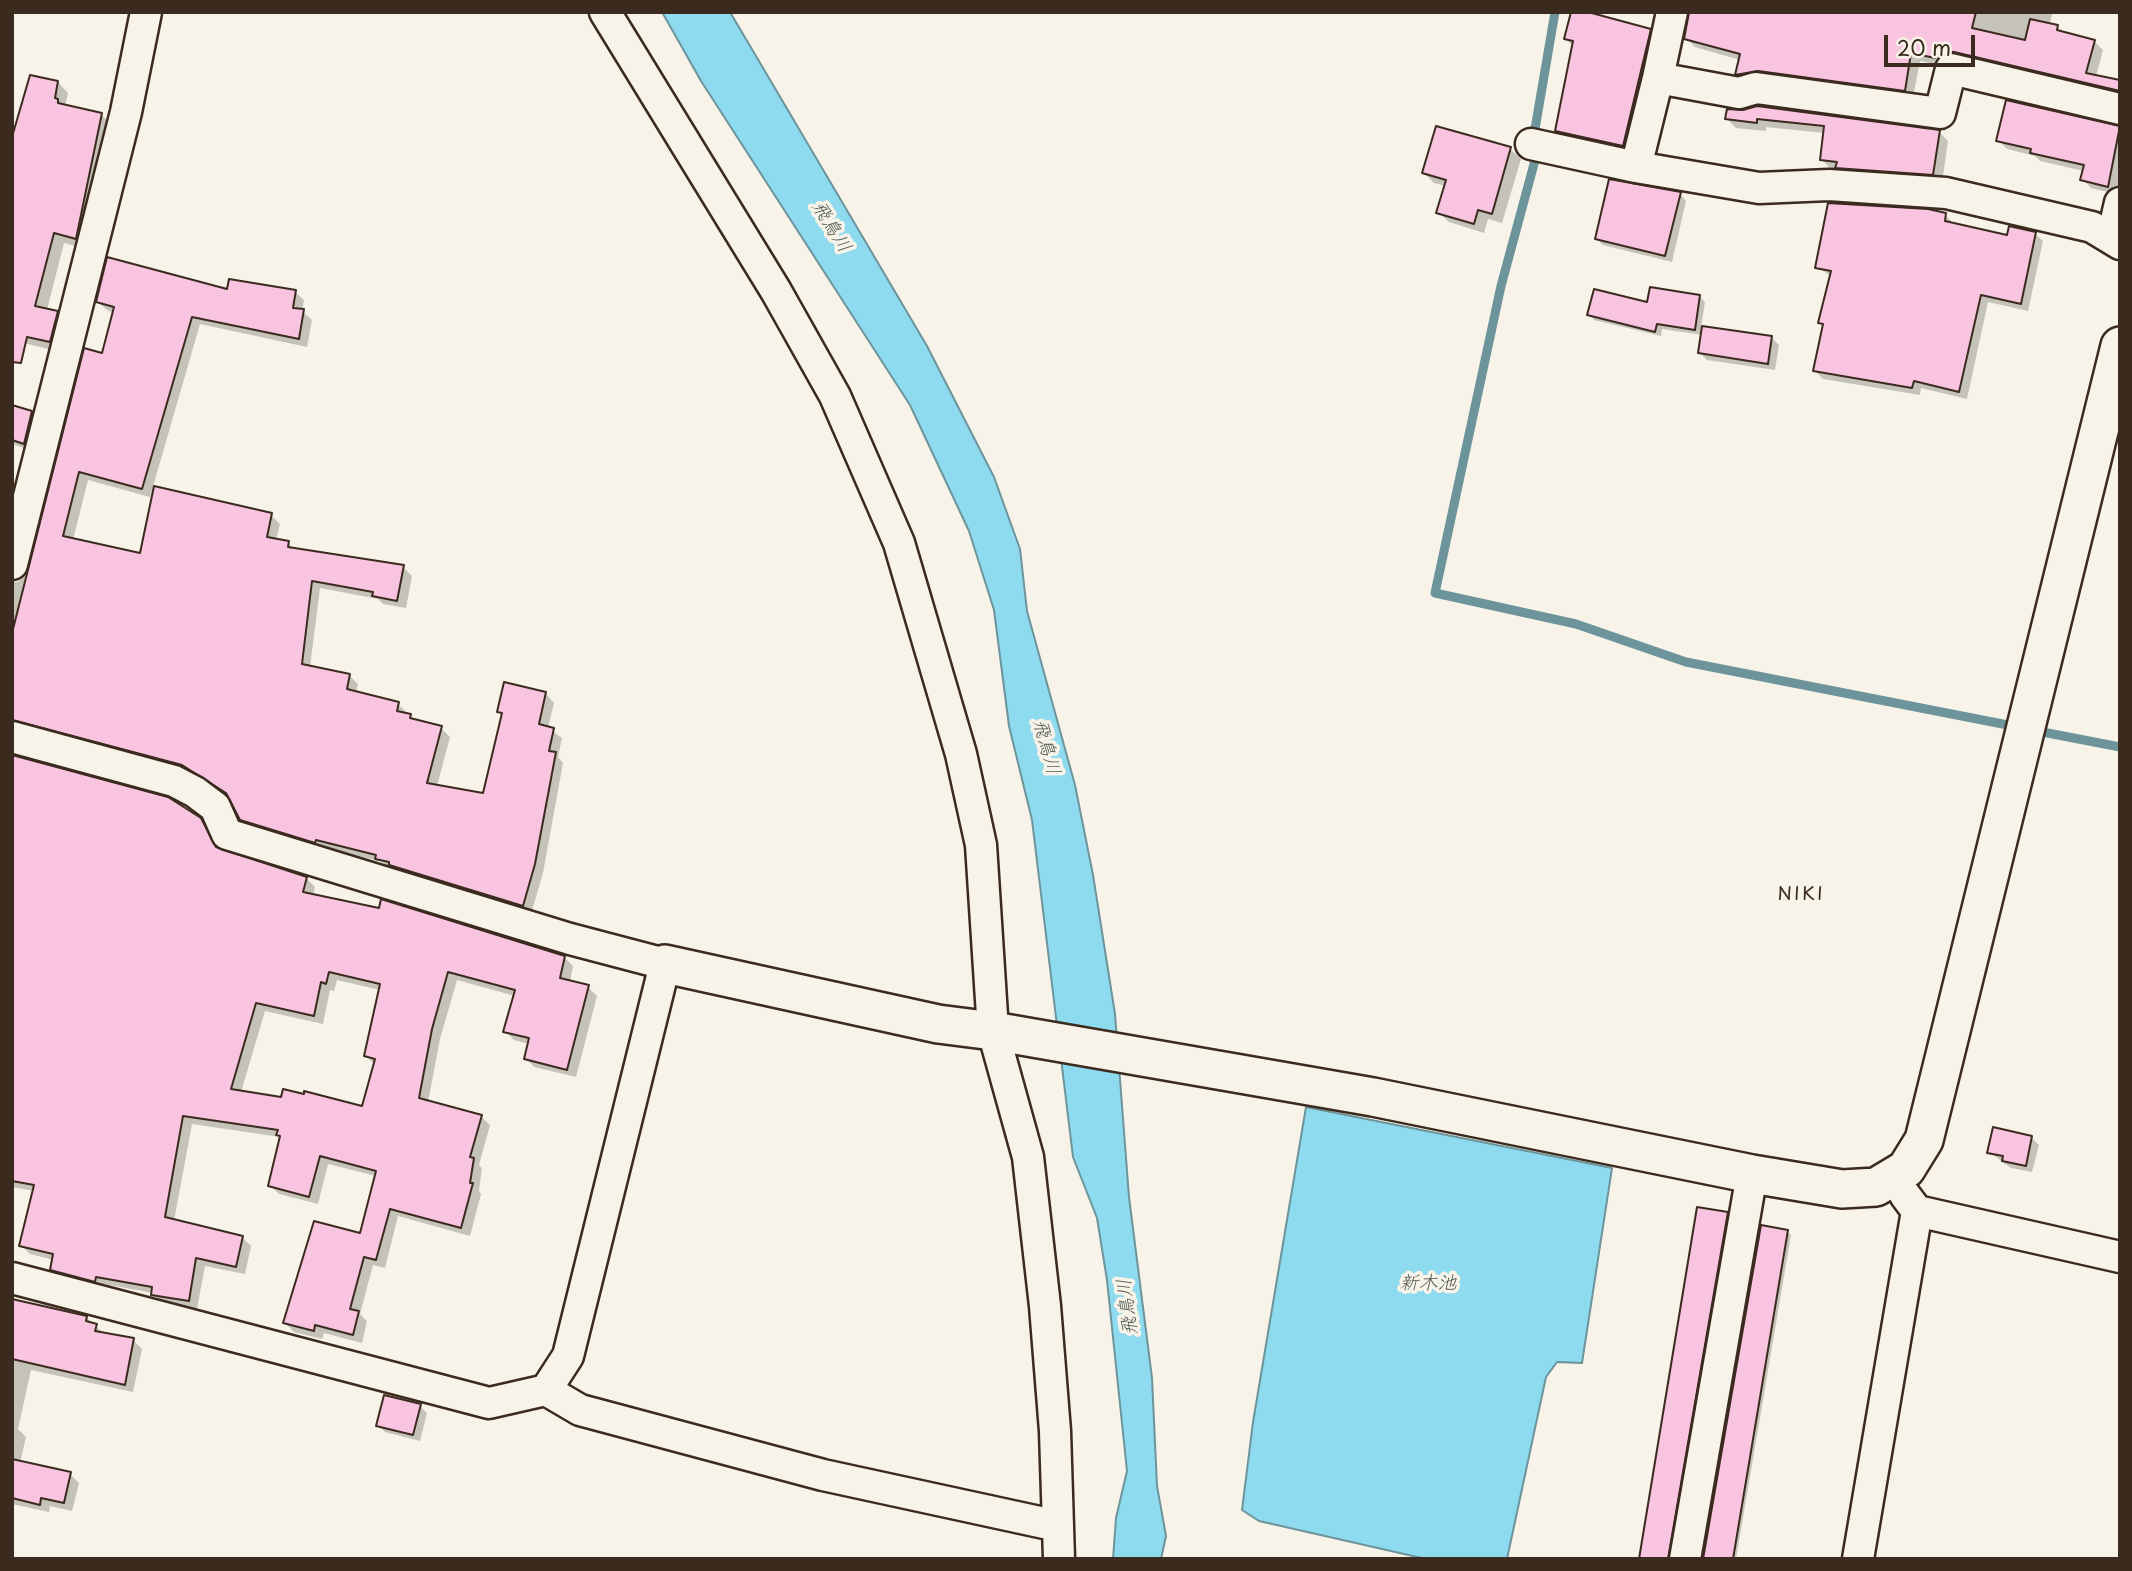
<!DOCTYPE html>
<html>
<head>
<meta charset="utf-8">
<style>
  body { margin:0 }
  #map { position:relative; width:2132px; height:1571px; overflow:hidden; background:#f7f3e8; font-family:"Playpen Sans",sans-serif }
  canvas { display:block }
  .frame { position:absolute; inset:0; border:14px solid #3b2a1e; pointer-events:none }
  .scale { position:absolute; left:1884px; top:35px; width:91px; height:32px; box-sizing:border-box; border:4px solid #3b2a1e; border-top:0; padding-left:9px; font-size:21px; line-height:24px; white-space:nowrap; color:#3b2a1e; -webkit-text-stroke:5px #f7f3e8; paint-order:stroke }
</style>
</head>
<body>
<div id="map">
<canvas width="2132" height="1571"></canvas>
<div class="frame"></div>
<div class="scale">20 m</div>
</div>
<script>
const context = document.querySelector('canvas').getContext('2d');
context.lineJoin = 'round';
function fill(path, color) {
  context.fillStyle = color;
  context.fill(path, 'evenodd');
}
function toPath(rows) {
  const path = new Path2D();
  for (const r of rows) {
    path.moveTo(r[0], r[1]);
    for (let i = 2; i < r.length; i += 2) path.lineTo(r[i], r[i + 1]);
  }
  return path;
}
function trace(path, color, width, dash) {
  context.strokeStyle = color;
  context.lineWidth = width;
  context.lineCap = dash ? 'butt' : 'round';
  context.setLineDash(dash || []);
  context.stroke(path);
}
function label(font, color, halo, rows, align = 'center') {
  context.font = font + ' "Playpen Sans","Klee One",sans-serif';
  context.lineWidth = 7;
  context.setLineDash([]);
  context.textBaseline = 'middle';
  context.strokeStyle = halo;
  context.fillStyle = color;
  for (const [text, x, y, turn = 0] of rows) {
    context.save();
    context.translate(x, y);
    context.rotate((+turn || 0) * Math.PI / 180);
    context.textAlign = isNaN(turn) ? turn : align;
    if (halo) context.strokeText(text, 0, 0);
    context.fillText(text, 0, 0);
    context.restore();
  }
}
const water = toPath([
  [662,12,730,12,927,346,994,477,1020,549,1027,611,1075,785,1093,875,1115,1014,1129,1197,1152,1378,1157,1486,1166,1536,1161,1559,1113,1559,1116,1518,1127,1471,1107,1280,1097,1218,1073,1157,1032,820,1009,726,994,610,969,531,910,405,701,81,662,12],
  [1306,1107,1612,1168,1582,1363,1557,1362,1546,1377,1507,1559,1426,1559,1259,1521,1242,1510,1253,1422,1306,1107]
]);
fill(water, '#8edaee');
trace(water, '#6d949b', 2);
fill(toPath([
  [1966,12,2053,12,2049,25,2064,33,2094,41,2103,50,2096,77,2120,82,2120,98,1920,61,1913,98,1746,82,1737,74,1740,60,1695,47,1686,38],
  [1650,30,1661,41,1634,156,1568,142,1557,131,1574,47,1566,39],
  [58,82,68,93,65,106,101,114,111,125,86,249,64,243,47,310,57,313,67,323,60,352,16,341,12,148],
  [1729,111,1939,132,1948,141,1942,183,1846,176,1840,170,1831,169,1822,160,1824,133,1766,127,1766,131,1736,128,1727,119],
  [2120,127,2120,195,2091,188,2082,179,2084,171,2040,161,2035,156,2007,149,1998,140],
  [1438,128,1510,149,1521,159,1502,223,1488,219,1484,233,1449,222,1438,212,1446,186,1434,183,1424,173],
  [1680,194,1686,201,1672,262,1603,245,1597,239],
  [1945,215,1953,223,2008,237,2035,234,2043,241,2028,311,1988,302,1967,399,1921,388,1920,395,1823,379,1815,371,1824,326,1820,322,1831,276,1817,267],
  [229,291,295,292,304,300,302,311,312,320,307,347,200,324,150,497,88,480,73,540,142,555,271,515,280,524,276,540,288,543,295,550,403,567,412,576,406,608,383,604,378,599,320,588,310,667,349,675,358,684,356,693,398,704,415,721,441,728,450,737,437,786,485,796,503,716,499,711,546,694,554,703,548,728,562,738,558,757,563,763,543,873,531,914,399,873,380,861,324,848,324,850,250,828,241,819,230,797,189,772,12,732,12,639,17,623,12,621,12,582,18,582,31,569,103,356,114,313,107,310,98,302],
  [1700,297,1705,302,1701,327,1772,338,1779,345,1775,370,1707,360,1700,353,1703,335,1662,329,1661,336,1594,320,1589,314],
  [12,406,32,413,40,422,33,451,12,444],
  [200,820,209,829,220,851,306,878,315,887,313,896,564,957,573,966,570,982,588,987,597,996,576,1077,534,1067,526,1058,529,1044,514,1040,505,1031,515,996,457,980,440,1039,428,1102,481,1116,490,1125,479,1165,482,1168,479,1191,481,1194,470,1236,398,1216,385,1268,373,1265,360,1314,367,1321,362,1343,324,1333,322,1339,294,1332,285,1323,361,1236,376,1176,328,1164,318,1204,279,1194,270,1185,280,1137,192,1124,174,1221,242,1237,251,1246,245,1274,205,1266,197,1309,162,1303,153,1293,104,1284,103,1289,60,1278,52,1269,54,1260,30,1254,21,1245,34,1191,12,1187,12,1018],
  [337,980,380,990,366,1056,375,1065,363,1108,241,1092,265,1011,323,1024,330,990,334,991],
  [2032,1138,2039,1145,2032,1172,2011,1168,1989,1152],
  [1727,1214,1730,1217,1670,1559,1640,1559],
  [1787,1232,1791,1235,1736,1559,1705,1559],
  [12,1301,86,1317,105,1335,133,1340,142,1349,133,1392,31,1370,18,1429,26,1437,20,1463,70,1474,79,1483,72,1511,50,1506,49,1512,12,1504],
  [420,1406,427,1413,420,1441,385,1432,378,1425]
]), '#0003');
trace(toPath([
  [1555,12,1535,129,1534,164,1501,286,1435,593,1576,624,1686,662,2018,727],
  [2032,730,2120,747]
]), '#6d949b', 9);
const building = toPath([
  [1571,12,1588,12,1651,29,1623,146,1555,131,1573,41,1564,39,1571,12],
  [1689,12,1976,12,1972,28,2025,40,2030,19,2058,25,2057,30,2095,40,2086,73,2120,80,2120,91,1954,52,1936,51,1935,58,1911,53,1905,91,1758,71,1735,75,1740,54,1684,39,1689,12],
  [30,75,58,81,55,98,58,99,58,103,102,113,76,239,54,233,35,306,58,311,50,342,27,337,21,363,12,362,12,137,30,75],
  [2006,100,2120,126,2108,187,2080,180,2084,165,2030,153,2031,149,1996,141,2006,100],
  [1757,106,1940,130,1933,175,1835,168,1837,162,1820,160,1824,126,1757,119,1757,123,1725,119,1727,109,1743,110,1757,106],
  [1436,126,1511,147,1492,214,1478,210,1474,224,1436,213,1446,180,1422,173,1436,126],
  [1609,179,1681,192,1665,256,1595,239,1609,179],
  [1828,203,1928,209,1946,213,1945,221,2007,235,2009,226,2036,232,2021,304,1981,295,1959,392,1914,381,1912,388,1813,371,1823,324,1818,323,1831,271,1815,268,1828,203],
  [107,257,227,289,229,279,296,290,293,308,304,309,299,339,192,317,142,489,79,472,63,536,140,553,154,486,272,513,267,537,289,541,288,547,404,565,397,601,372,596,373,592,312,581,302,664,350,674,347,689,399,702,397,711,411,714,410,718,442,726,427,783,483,793,502,713,497,712,504,682,546,692,539,724,554,728,549,751,556,752,535,864,523,906,389,865,389,862,375,859,376,855,316,840,315,843,240,820,226,793,182,765,12,720,12,633,84,348,102,353,114,307,96,302,107,257],
  [1650,287,1700,295,1695,330,1657,324,1655,332,1587,315,1594,289,1647,302,1650,287],
  [1702,326,1772,336,1768,364,1698,353,1702,326],
  [12,405,32,411,24,444,12,440,12,405],
  [12,755,168,797,201,818,216,847,307,877,303,892,379,908,381,899,565,956,560,978,589,985,567,1070,524,1059,529,1038,503,1032,515,990,448,972,432,1029,419,1098,482,1115,470,1157,474,1158,470,1183,473,1183,461,1228,390,1209,376,1260,364,1257,350,1309,359,1311,353,1335,315,1325,314,1331,283,1323,314,1221,360,1233,376,1171,320,1156,309,1197,268,1186,280,1136,276,1135,278,1130,183,1116,165,1217,243,1236,236,1267,196,1258,189,1301,151,1295,152,1287,96,1277,95,1282,50,1270,53,1254,19,1246,34,1185,12,1181,12,755],
  [329,972,380,984,364,1056,375,1059,362,1106,304,1091,304,1094,283,1089,281,1097,231,1089,256,1003,314,1016,321,982,326,984,329,972],
  [1993,1127,2032,1136,2026,1166,2002,1161,2003,1156,1987,1153,1993,1127],
  [1697,1207,1728,1212,1668,1559,1639,1559,1697,1207],
  [1761,1225,1788,1230,1733,1559,1703,1559,1761,1225],
  [12,1299,87,1316,86,1321,97,1324,95,1331,134,1338,125,1385,12,1359,12,1299],
  [384,1395,421,1404,413,1435,376,1426,384,1395],
  [12,1459,71,1472,64,1503,41,1498,40,1505,12,1498,12,1459]
]);
fill(building, '#f9c4e0');
trace(building, '#3b2a1e', 2);
const minor = toPath([
  [605,12,776,291,835,396,899,543,961,754,981,845,993,1031,1028,1157,1045,1306,1055,1431,1059,1559],
  [1658,78,1672,12],
  [1531,144,1636,167,1759,188,1829,185,1946,193,2092,227,2120,244],
  [1636,167,1658,78,1739,93,1756,88,1940,113,1951,69,2120,109],
  [2112,237,2120,203],
  [12,564,126,112,146,12],
  [12,737,174,781,195,792,215,807,227,834,570,939,665,964,568,1356,546,1390,489,1403,12,1278],
  [1905,1195,1917,1211,2120,1257],
  [546,1390,580,1410,823,1475,1058,1526],
  [1685,1559,1752,1174],
  [1858,1559,1917,1211]
]);
const tertiary = toPath([
  [665,964,938,1024,993,1031,1373,1097,1752,1174,1842,1189,1876,1187,1906,1169,1924,1140,2120,346]
]);
trace(minor, '#3b2a1e', 35);
trace(tertiary, '#3b2a1e', 42);
trace(minor, '#f7f3e8', 30);
trace(tertiary, '#f7f3e8', 37);
label('italic 19px', '#505652', '#f7f3e8', [
  ["飛鳥川",831,227,58],
  ["飛鳥川",1046,747,75],
  ["新木池",1428,1284],
  ["飛鳥川",1128,1307,-97]
]);
context.letterSpacing = '2px';
label('19px', '#3b2a1e', '#f7f3e8', [
  ["NIKI",1801,895]
]);
context.letterSpacing = '0px';
</script>
</body>
</html>
